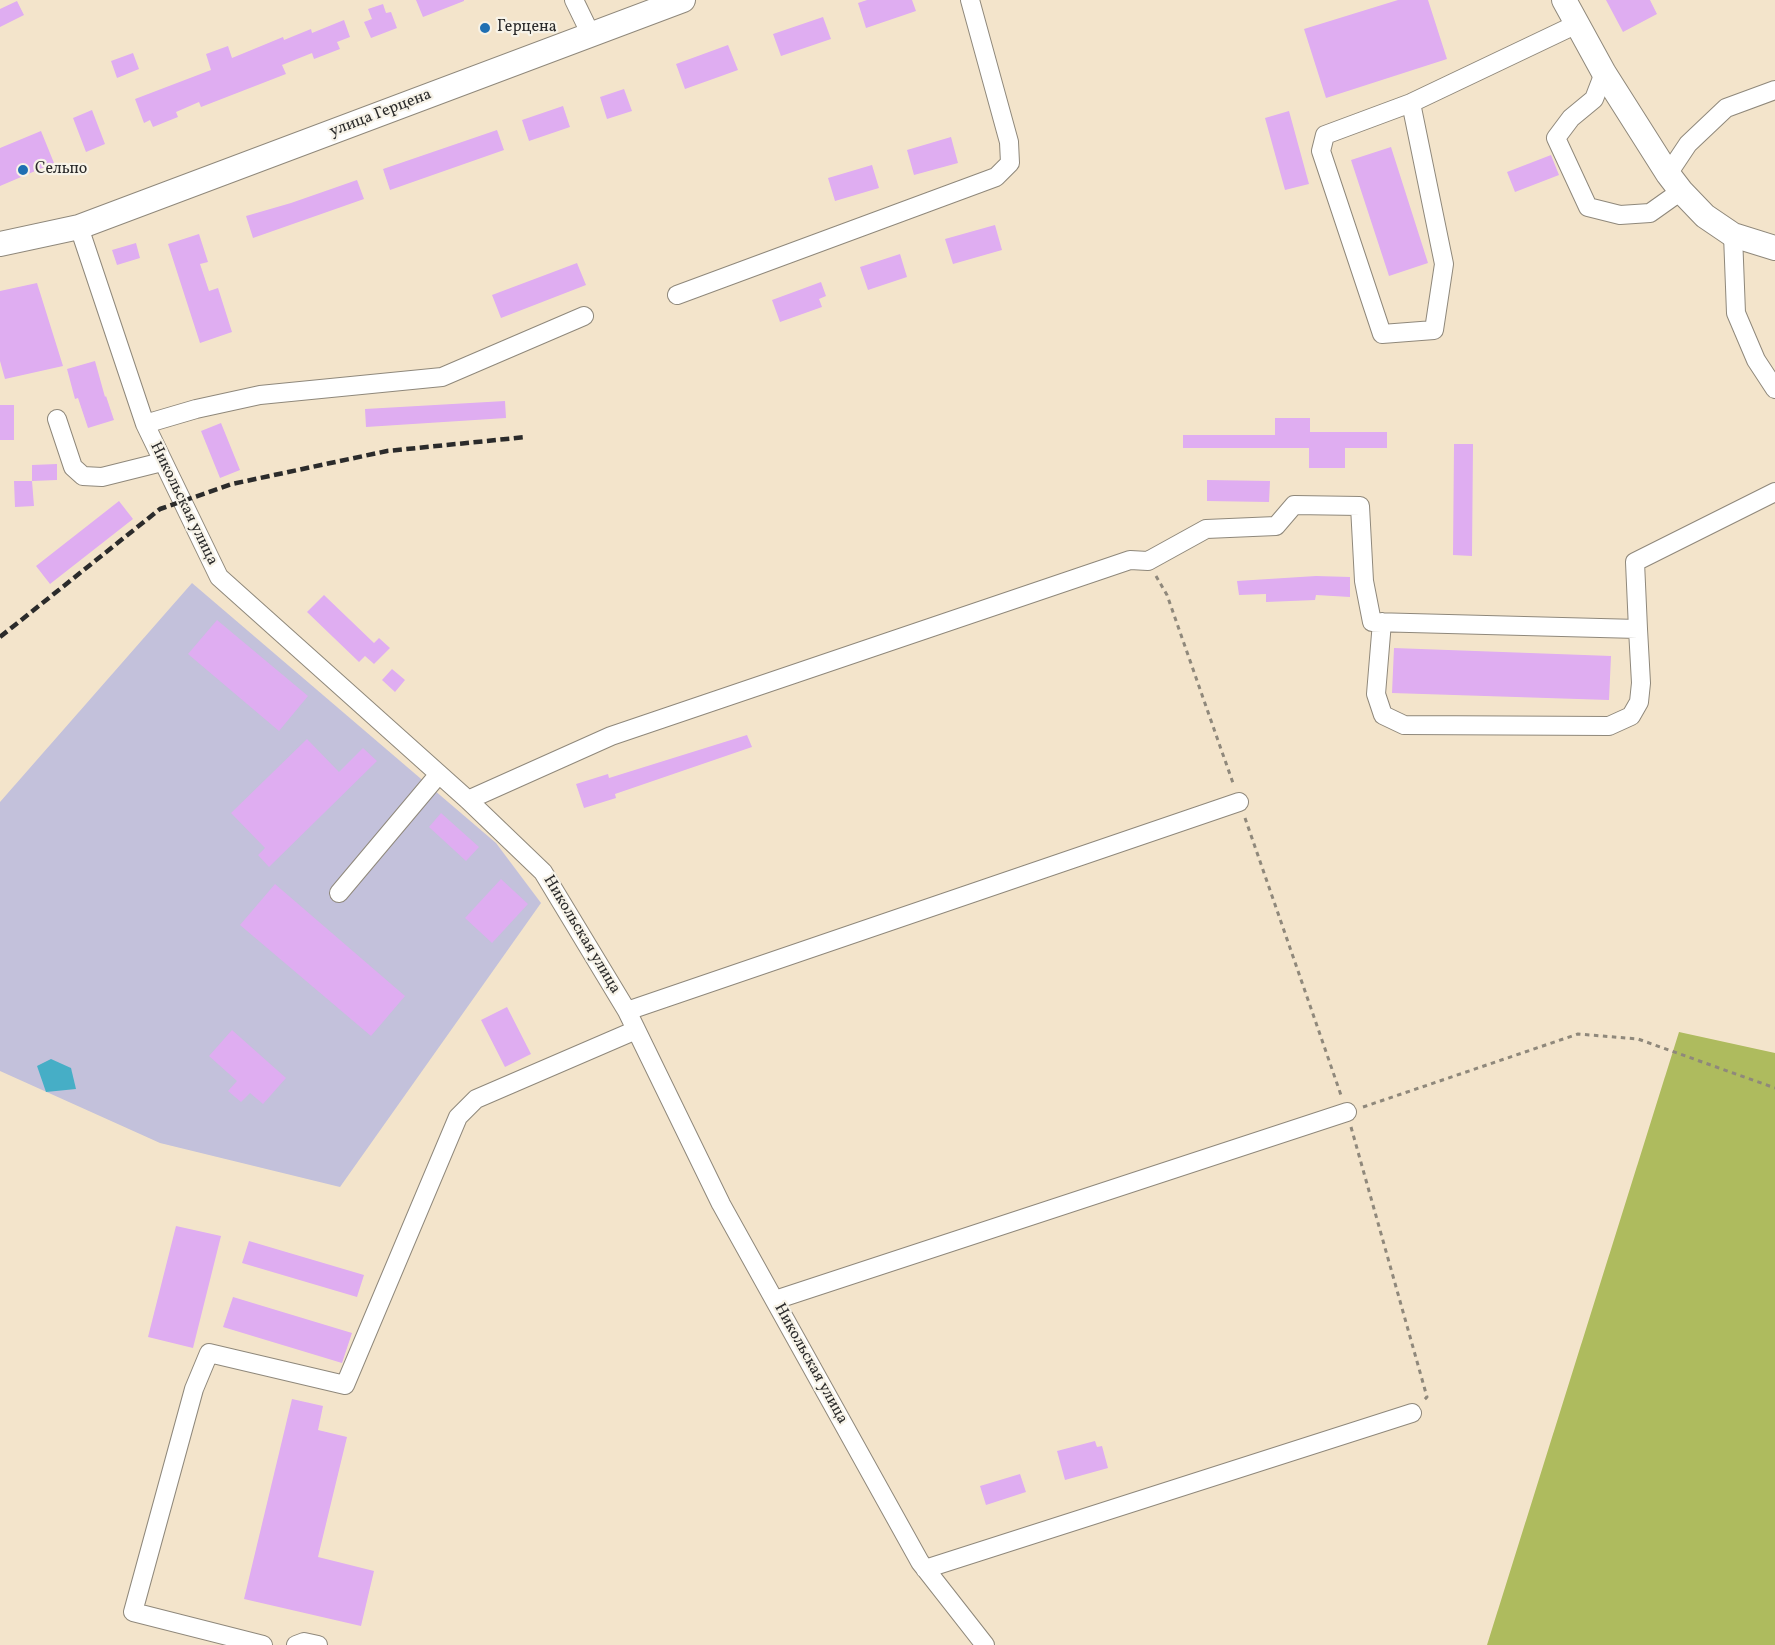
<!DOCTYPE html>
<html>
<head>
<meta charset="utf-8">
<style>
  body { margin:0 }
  canvas { display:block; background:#f3e4cb }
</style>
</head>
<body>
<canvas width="1775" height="1645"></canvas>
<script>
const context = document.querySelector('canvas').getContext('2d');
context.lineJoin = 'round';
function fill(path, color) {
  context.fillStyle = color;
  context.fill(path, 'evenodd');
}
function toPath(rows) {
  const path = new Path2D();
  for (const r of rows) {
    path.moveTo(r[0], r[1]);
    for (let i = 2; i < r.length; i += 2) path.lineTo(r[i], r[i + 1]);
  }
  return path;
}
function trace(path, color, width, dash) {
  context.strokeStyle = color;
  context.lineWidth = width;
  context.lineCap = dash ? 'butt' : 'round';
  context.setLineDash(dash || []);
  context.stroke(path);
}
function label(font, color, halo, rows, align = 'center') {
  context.font = font + ' Vollkorn,serif';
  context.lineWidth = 4.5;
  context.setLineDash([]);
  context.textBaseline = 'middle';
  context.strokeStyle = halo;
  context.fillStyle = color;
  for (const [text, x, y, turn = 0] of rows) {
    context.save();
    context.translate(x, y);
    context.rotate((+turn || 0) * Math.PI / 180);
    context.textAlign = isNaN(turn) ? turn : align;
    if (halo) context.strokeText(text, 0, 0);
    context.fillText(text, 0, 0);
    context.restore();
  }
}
fill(toPath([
  [192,583,496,843,541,903,340,1187,160,1143,0,1071,0,802]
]), '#c3c1db');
fill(toPath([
  [1679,1032,1775,1053,1775,1645,1487,1645]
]), '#aebb5e');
fill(toPath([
  [51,1059,71,1068,76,1089,46,1092,37,1066]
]), '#46aec6');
fill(toPath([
  [416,0,464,0,464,1,423,17],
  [867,0,912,0,916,11,866,28,858,3],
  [1398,0,1428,0,1447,59,1326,98,1304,29],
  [1606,0,1650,0,1657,14,1623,32],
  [17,1,24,15,0,27,0,9],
  [383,4,386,13,391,12,397,28,371,38,364,22,372,19,368,9],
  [823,17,831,39,781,56,773,34],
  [344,20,350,37,337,42,340,49,314,59,312,53,282,65,286,74,201,107,199,102,176,112,178,117,153,127,150,120,144,123,135,99,211,70,206,54,228,46,232,58,283,37,284,40,311,29,312,33],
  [728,45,738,70,685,89,676,64],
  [133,53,139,69,117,78,111,61],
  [624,89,632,111,607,119,600,97],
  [563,106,570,127,529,141,522,120],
  [92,110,105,144,86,152,73,118],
  [1289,111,1309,184,1285,190,1265,118],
  [497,130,504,150,390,190,383,169],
  [41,131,54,163,0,186,0,148],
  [951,137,958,163,914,175,907,150],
  [1391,147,1428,263,1389,276,1351,160],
  [1551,155,1559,175,1515,192,1507,172],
  [872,165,879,188,835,201,828,178],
  [357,180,364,199,253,238,246,216,291,203],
  [995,225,1002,250,953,264,945,239],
  [199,234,208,262,200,264,209,291,218,288,232,332,200,343,168,244],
  [136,243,140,258,117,265,112,250],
  [900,254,907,277,868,290,860,267],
  [577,263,586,285,501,318,492,295],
  [821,282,826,296,819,299,822,307,780,322,772,300],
  [37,283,63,366,5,379,0,361,0,291],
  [95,361,105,397,106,396,114,420,88,428,78,398,75,399,67,369],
  [505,401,506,418,366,427,365,409],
  [0,405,14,405,14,440,0,440],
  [1275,418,1310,418,1310,432,1387,432,1387,448,1345,448,1345,468,1309,468,1309,448,1183,448,1183,435,1275,435],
  [221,423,240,470,220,478,201,431],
  [1454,444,1473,444,1472,556,1453,555],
  [57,464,57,480,32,481,32,465],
  [1207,480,1270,481,1269,502,1207,501],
  [14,481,32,481,34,506,15,507],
  [119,501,133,519,50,584,36,566],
  [1316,576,1350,577,1350,597,1316,595,1315,600,1266,602,1266,594,1239,595,1237,581],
  [324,595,374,643,379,638,390,648,374,664,365,656,359,662,307,612],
  [217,620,308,696,279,731,188,654],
  [1394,648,1611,656,1609,700,1392,693],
  [392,669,405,680,395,692,382,680],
  [747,735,752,747,615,794,616,798,584,808,576,784,608,774,609,778],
  [307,739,339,772,363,748,377,761,269,867,258,855,265,848,231,813],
  [441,813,479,847,466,861,429,827],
  [501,879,528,904,492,943,465,918],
  [275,884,405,996,371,1036,240,925],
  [507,1007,531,1054,505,1067,481,1020],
  [232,1030,286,1078,263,1104,250,1093,241,1102,228,1091,237,1081,209,1056],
  [176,1226,221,1236,193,1348,148,1337],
  [249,1241,364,1275,357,1297,242,1263],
  [233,1297,352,1333,342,1363,223,1327],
  [292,1399,323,1406,318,1430,347,1437,318,1557,374,1571,361,1626,244,1599],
  [1095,1441,1097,1447,1102,1446,1108,1468,1065,1480,1057,1451],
  [1020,1474,1026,1492,986,1505,980,1486]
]), '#dfadf1');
const minor = toPath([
  [574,0,591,35],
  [1604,73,1594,99,1571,118,1556,138,1588,207,1620,215,1650,213,1681,191],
  [1411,103,1444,264,1434,330,1382,334,1321,151,1325,135,1411,103,1577,24],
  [1668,174,1688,144,1726,108,1775,90],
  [79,227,145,424,219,577,468,800,543,872,627,1011,721,1204,920,1562,985,1645],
  [1733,235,1736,313,1756,360,1775,389],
  [677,295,996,177,1010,163,1009,142,970,0],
  [57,419,73,467,83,476,102,477,162,462],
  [145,424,196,409,260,395,442,377,584,316],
  [1382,622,1376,694,1383,715,1404,725,1609,726,1631,716,1639,702,1641,683,1638,629],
  [468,800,611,736,1130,560,1148,561,1206,529,1276,526,1294,505,1360,506,1364,581,1372,622,1638,629,1635,562,1775,492],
  [339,893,439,774],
  [627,1011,1239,802],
  [775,1300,1347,1112],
  [925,1569,1412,1413],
  [263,1645,133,1612,194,1389,209,1353,345,1385,458,1117,476,1099,636,1030],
  [296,1645,304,1642,318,1645]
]);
const major = toPath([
  [1564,0,1604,73,1668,174,1681,191,1705,216,1733,235,1775,248],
  [0,244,79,227,683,0]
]);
trace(minor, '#8f887b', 20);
trace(major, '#8f887b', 26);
trace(toPath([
  [1156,576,1167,595,1234,786],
  [1245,818,1342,1098],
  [1363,1107,1578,1034,1638,1039,1775,1088],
  [1351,1127,1427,1397,1422,1402]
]), '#8f887b', 3, [4.5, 4.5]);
trace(minor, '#fff', 18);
trace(major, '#fff', 24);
trace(toPath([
  [0,637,160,509,232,484,387,451,526,437]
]), '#2b2b2b', 4.5, [9, 4.5]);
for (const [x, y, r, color] of [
  [485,28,6,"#1f6fb2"],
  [23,170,6,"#1f6fb2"]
]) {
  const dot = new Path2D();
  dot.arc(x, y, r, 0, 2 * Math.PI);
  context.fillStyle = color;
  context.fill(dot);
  trace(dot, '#f7f3e8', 2);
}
label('16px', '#2b2b2b', '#f7f3e8', [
  ["Герцена",497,28],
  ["Сельпо",35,170]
], 'left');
label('16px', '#2b2b2b', '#f7f3e8', [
  ["улица Герцена",381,114,-21],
  ["Никольская улица",183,504,64],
  ["Никольская улица",581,935,59],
  ["Никольская улица",810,1364,61]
]);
</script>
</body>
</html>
